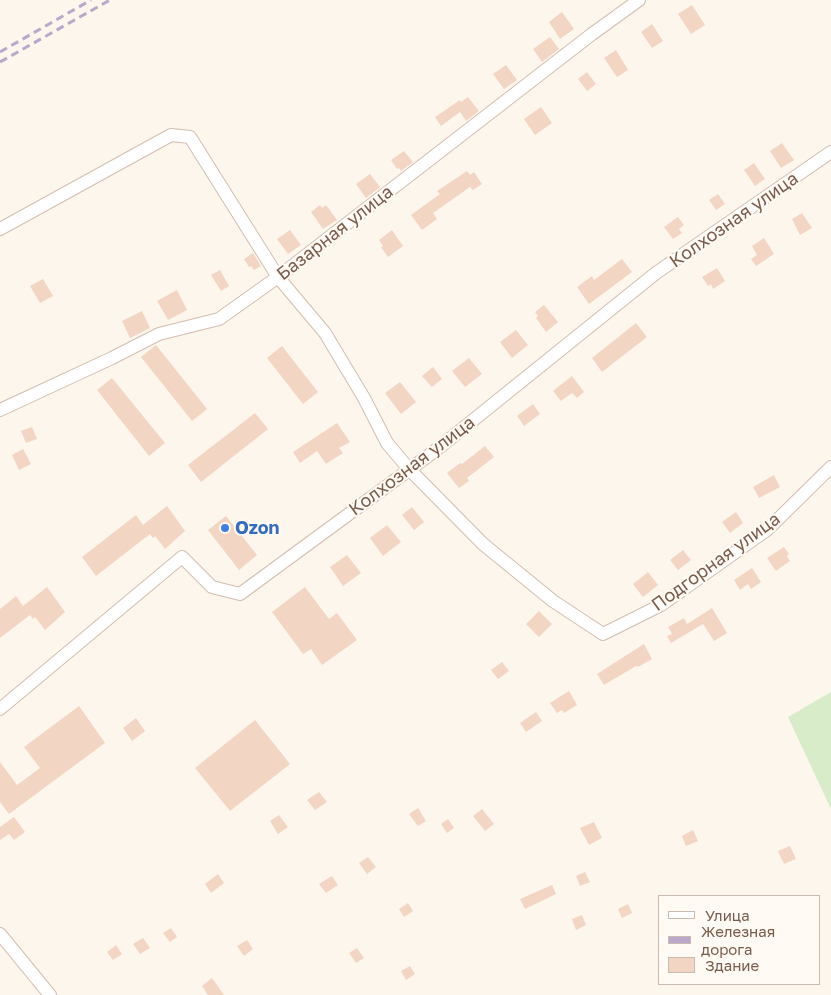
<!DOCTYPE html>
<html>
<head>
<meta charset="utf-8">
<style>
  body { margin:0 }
  #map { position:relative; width:831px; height:995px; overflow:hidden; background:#fdf6ec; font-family:"Golos Text",sans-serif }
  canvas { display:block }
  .legend { position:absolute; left:658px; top:895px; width:162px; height:90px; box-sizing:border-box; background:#fffaf3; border:1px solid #cabbb1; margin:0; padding:6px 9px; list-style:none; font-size:15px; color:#7a5c4d }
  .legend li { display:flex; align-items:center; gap:10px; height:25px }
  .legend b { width:25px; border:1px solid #cabbb1 }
</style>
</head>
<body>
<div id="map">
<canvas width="831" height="995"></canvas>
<ul class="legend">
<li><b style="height:6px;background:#fff"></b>Улица</li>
<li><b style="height:6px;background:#b9a8c9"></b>Железная дорога</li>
<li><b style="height:14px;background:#f3d5c3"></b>Здание</li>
</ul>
</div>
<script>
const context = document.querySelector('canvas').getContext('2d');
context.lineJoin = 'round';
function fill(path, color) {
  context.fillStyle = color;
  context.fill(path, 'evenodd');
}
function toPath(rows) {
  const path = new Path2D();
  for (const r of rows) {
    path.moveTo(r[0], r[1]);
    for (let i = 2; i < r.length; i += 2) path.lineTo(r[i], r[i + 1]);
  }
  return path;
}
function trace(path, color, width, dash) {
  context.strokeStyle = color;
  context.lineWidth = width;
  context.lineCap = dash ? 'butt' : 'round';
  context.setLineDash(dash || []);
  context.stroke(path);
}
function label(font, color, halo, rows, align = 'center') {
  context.font = font + ' "Golos Text",sans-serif';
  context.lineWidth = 4;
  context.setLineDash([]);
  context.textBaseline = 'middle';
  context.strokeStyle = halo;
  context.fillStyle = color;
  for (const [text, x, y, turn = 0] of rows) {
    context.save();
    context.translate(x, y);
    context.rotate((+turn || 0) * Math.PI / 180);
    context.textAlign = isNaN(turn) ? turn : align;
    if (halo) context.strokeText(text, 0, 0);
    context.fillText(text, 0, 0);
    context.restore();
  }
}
fill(toPath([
  [831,692,831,809,788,717]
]), '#d8ecc9');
fill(toPath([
  [692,5,705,25,691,34,678,14],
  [562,12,574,29,560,39,549,22],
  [652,24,663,41,652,48,641,32],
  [550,37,559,49,542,62,533,49],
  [616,50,628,70,617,77,604,58],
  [506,65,517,80,504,89,493,74],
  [587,72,596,84,587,91,578,79],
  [468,97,479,111,466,121,460,112,441,126,435,117,460,100,461,102],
  [541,107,552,123,535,135,524,119],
  [782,143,794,160,781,168,770,151],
  [404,151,413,162,401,171,399,168,397,169,391,160],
  [754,163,765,179,755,186,744,170],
  [467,171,470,175,474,172,482,184,473,190,470,187,433,213,437,219,422,230,411,215,440,194,437,191],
  [370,174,380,187,366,198,356,184],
  [718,194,725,204,716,210,709,200],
  [320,205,322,208,326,205,337,220,323,229,311,212],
  [802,213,812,228,800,235,792,219],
  [678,217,684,225,679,229,682,233,673,239,664,227],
  [290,230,301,245,288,254,277,239],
  [392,230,403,246,388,257,381,247,383,246,379,240],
  [764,238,774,254,756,266,751,259,757,255,752,246],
  [253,253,261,266,254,270,251,266,249,267,244,259],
  [622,259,632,272,589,304,577,287,592,276,594,280],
  [717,268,725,281,713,289,711,284,708,286,702,277],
  [220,270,229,286,221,291,211,275],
  [43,279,53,296,40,303,30,286],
  [177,290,187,310,168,320,157,301],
  [544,305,558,322,546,332,536,318,538,316,535,312],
  [142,311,150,328,130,338,122,321],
  [636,323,647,337,602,372,592,358],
  [516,330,528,345,512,358,500,342],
  [156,345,207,409,192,421,141,357],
  [282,346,318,392,303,404,267,358],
  [469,358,482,374,465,387,452,371],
  [433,367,442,379,432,387,422,376],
  [572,376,584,392,577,398,572,393,561,401,553,391],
  [112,378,165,443,149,456,97,390],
  [400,382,416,402,401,414,385,393],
  [533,404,540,414,524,426,517,416],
  [255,413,268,429,201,482,188,465],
  [337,423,350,442,339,448,343,453,326,464,317,451,300,463,293,452],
  [32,427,37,439,26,443,21,431],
  [485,446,494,457,467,478,469,481,459,488,447,473,460,463,462,464],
  [23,449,31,464,19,470,12,455],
  [774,475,780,487,759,498,753,487],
  [167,506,185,531,165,549,155,536,153,538,150,534,96,576,82,557,136,515,143,525],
  [412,507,424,522,414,530,402,515],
  [736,512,743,523,730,533,722,522],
  [226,516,257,555,239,570,208,530],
  [387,525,401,542,383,556,370,538],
  [784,547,789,554,787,556,790,561,776,571,767,558],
  [683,550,691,560,678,570,670,560],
  [347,555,361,573,343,586,330,567],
  [752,568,761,582,751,589,748,584,740,590,734,580],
  [648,572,658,585,643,597,633,584],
  [47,587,65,612,45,630,35,617,33,619,30,615,0,638,0,609,16,596,23,606],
  [305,587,329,619,337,613,357,640,322,665,311,649,303,654,272,612],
  [712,608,727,633,714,641,703,624,671,643,667,636,672,634,668,627,684,618,687,624],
  [539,611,552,624,539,637,526,624],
  [644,644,652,659,638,667,636,666,604,685,597,674],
  [502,662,509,671,498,679,491,670],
  [569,691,577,705,564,713,562,710,557,713,550,703],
  [79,706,105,743,9,814,0,802,0,762,17,785,40,768,24,747],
  [536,712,542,721,526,732,520,723],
  [136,718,145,731,132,741,123,728],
  [255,720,290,764,230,811,195,768],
  [319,792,327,802,315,810,307,800],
  [418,808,426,821,418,826,409,814],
  [482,809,494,824,485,831,473,816],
  [279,815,288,827,278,834,270,821],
  [14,817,25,832,14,840,9,834,0,840,0,827],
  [448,819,454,828,447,833,441,824],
  [594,822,602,838,589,845,580,828],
  [693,830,698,841,686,846,682,836],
  [790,846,796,859,784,864,778,851],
  [368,857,376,867,367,874,359,863],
  [585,872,590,882,580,886,576,876],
  [218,874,224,883,211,893,205,884],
  [332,876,338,885,326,893,319,884],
  [552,885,556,894,525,909,520,899],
  [408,903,413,911,404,917,399,909],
  [628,904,632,913,622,918,618,909],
  [582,915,586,925,576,930,572,919],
  [171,928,177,937,170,942,163,933],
  [143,938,150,948,140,954,133,944],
  [247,940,253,949,244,956,237,946],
  [116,945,122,954,113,960,107,952],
  [357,948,364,958,356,963,349,953],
  [410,966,415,974,406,980,401,971],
  [212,978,224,995,208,995,202,986]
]), '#f3d5c3');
const minor = toPath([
  [0,229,171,135,190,137,278,277,325,333,364,398,387,443,409,469,483,544,553,601,603,634,661,605,768,529,831,467],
  [0,410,112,358,159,334,219,319,278,277,592,34,639,0],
  [0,709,182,557,212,587,240,594,436,450,656,273,831,152],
  [0,934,50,995]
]);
trace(minor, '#d1beb0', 14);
trace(minor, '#fff', 12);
trace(toPath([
  [0,52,91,0],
  [0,62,110,0]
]), '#b9a8c9', 3, [8, 5]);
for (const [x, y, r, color] of [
  [225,528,5,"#3f7fe0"]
]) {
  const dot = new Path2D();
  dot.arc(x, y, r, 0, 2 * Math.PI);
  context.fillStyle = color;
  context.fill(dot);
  trace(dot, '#fffaf3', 2);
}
label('18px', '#7a5c4d', '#fffaf3', [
  ["Колхозная улица",734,220,-35],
  ["Базарная улица",335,233,-38],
  ["Колхозная улица",412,466,-37],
  ["Подгорная улица",716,562,-36]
]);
label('bold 18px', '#366cbe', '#fffaf3', [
  ["Ozon",235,528]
], 'left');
</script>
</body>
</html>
